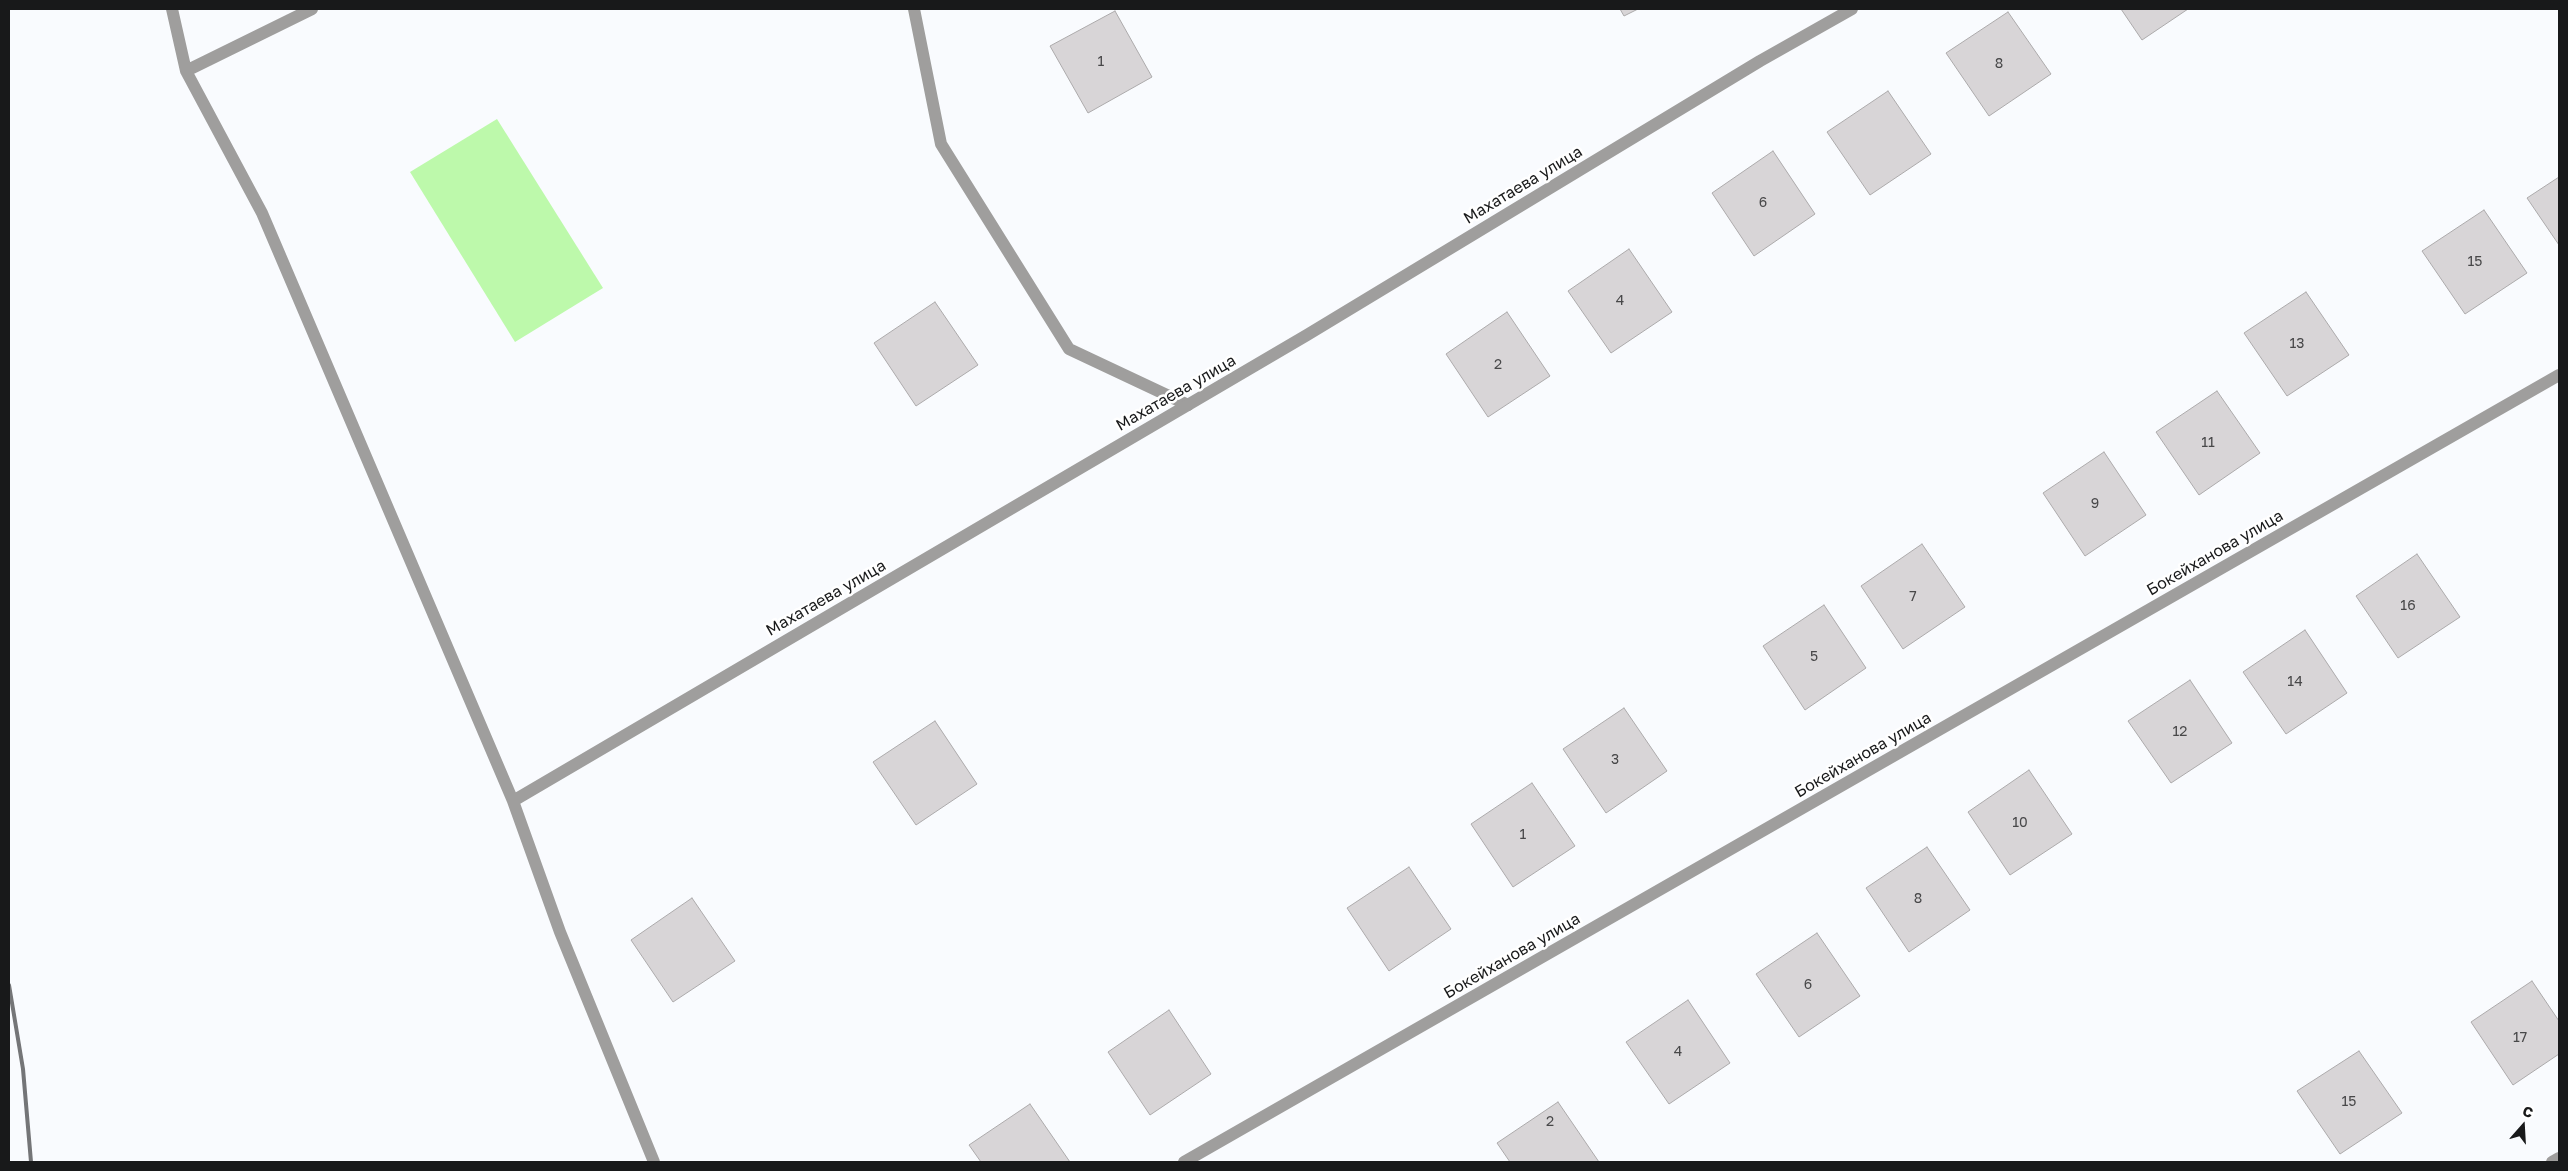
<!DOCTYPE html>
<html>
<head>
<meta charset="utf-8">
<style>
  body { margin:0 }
  #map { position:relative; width:2568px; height:1171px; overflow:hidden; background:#f9fbfe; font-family:"Golos Text",sans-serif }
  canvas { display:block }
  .frame { position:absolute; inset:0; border:10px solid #18191a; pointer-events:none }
  .north { position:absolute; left:2498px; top:1101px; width:50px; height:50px; -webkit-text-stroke:4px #fff; paint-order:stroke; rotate:19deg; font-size:14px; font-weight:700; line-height:20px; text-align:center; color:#18191a }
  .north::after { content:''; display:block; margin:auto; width:18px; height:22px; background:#18191a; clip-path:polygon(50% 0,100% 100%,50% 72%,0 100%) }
</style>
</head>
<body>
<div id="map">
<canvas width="2568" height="1171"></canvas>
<div class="frame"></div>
<div class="north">С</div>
</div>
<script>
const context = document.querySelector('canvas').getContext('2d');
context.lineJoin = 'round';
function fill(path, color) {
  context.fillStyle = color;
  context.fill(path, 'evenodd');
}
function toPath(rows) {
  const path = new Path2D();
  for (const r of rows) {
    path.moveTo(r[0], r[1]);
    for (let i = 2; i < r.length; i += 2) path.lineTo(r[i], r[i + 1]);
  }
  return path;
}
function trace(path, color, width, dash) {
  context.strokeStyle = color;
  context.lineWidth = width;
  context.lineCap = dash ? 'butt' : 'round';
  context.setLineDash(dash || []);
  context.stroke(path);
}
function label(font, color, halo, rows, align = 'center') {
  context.font = font + ' "Golos Text",sans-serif';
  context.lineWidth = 5;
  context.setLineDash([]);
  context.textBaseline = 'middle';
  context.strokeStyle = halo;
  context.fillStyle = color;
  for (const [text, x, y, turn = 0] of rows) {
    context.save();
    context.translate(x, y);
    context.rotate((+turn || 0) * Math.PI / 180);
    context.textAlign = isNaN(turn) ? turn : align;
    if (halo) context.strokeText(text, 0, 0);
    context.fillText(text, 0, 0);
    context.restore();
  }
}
fill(toPath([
  [497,119,603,288,515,342,410,172]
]), '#bdf9ab');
const building = toPath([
  [1620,9,1638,9,1624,16,1620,9],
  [2121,9,2188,9,2142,40,2121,9],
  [1115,11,1152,77,1088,113,1050,46,1115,11],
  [2008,12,2051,74,1989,116,1946,53,2008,12],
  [1888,91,1931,154,1870,195,1827,132,1888,91],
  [1773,151,1815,214,1754,256,1712,193,1773,151],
  [2559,177,2559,245,2527,198,2559,177],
  [2484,210,2527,273,2465,314,2422,251,2484,210],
  [1629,249,1672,312,1611,353,1568,291,1629,249],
  [2306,292,2349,355,2287,396,2244,333,2306,292],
  [935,302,978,365,916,406,874,343,935,302],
  [1507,312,1550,376,1488,417,1446,354,1507,312],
  [2217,391,2260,453,2199,495,2156,432,2217,391],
  [2104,452,2146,515,2085,556,2043,493,2104,452],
  [1922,544,1965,607,1903,649,1861,586,1922,544],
  [2417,554,2460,617,2398,658,2356,596,2417,554],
  [1824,605,1866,668,1805,710,1763,646,1824,605],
  [2305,630,2347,693,2286,734,2243,672,2305,630],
  [2190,680,2232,743,2171,783,2128,721,2190,680],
  [1624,708,1667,771,1606,813,1563,749,1624,708],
  [935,721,977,784,916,825,873,762,935,721],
  [2029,770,2072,834,2010,875,1968,812,2029,770],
  [1532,783,1575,846,1513,887,1471,824,1532,783],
  [1927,847,1970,910,1909,952,1866,888,1927,847],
  [1409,867,1451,929,1389,971,1347,908,1409,867],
  [692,898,735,961,673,1002,631,940,692,898],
  [1817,933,1860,996,1799,1037,1756,974,1817,933],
  [2532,981,2559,1021,2559,1054,2513,1085,2471,1022,2532,981],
  [1688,1000,1730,1063,1669,1104,1626,1042,1688,1000],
  [1169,1010,1211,1074,1150,1115,1108,1052,1169,1010],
  [2359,1051,2402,1113,2340,1154,2297,1091,2359,1051],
  [1558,1102,1599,1162,1510,1162,1497,1143,1558,1102],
  [1030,1104,1070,1162,981,1162,969,1145,1030,1104]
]);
fill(building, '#d8d5d7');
trace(building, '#acaaab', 1);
trace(toPath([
  [914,9,941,144,1069,349,1188,405]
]), '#9f9e9d', 12);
trace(toPath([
  [172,9,186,71,262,213,513,801,560,932,654,1162],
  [186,71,312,9],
  [513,801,1307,335,1760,61,1852,9],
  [1184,1162,2559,375],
  [2552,1162,2559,1158]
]), '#9f9e9d', 12);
trace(toPath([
  [9,985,23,1069,31,1162]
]), '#747577', 4);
label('14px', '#484849', null, [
  ["1",1101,62],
  ["8",1999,64],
  ["6",1763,203],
  ["15",2475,262],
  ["4",1620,301],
  ["13",2297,344],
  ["2",1498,365],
  ["11",2208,443],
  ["9",2095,504],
  ["7",1913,597],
  ["16",2408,606],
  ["5",1814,657],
  ["14",2295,682],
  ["12",2180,732],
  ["3",1615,760],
  ["10",2020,823],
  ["1",1523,835],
  ["8",1918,899],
  ["6",1808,985],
  ["17",2520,1038],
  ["4",1678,1052],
  ["15",2349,1102],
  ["2",1550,1122]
]);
label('16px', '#18191a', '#fff', [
  ["Махатаева улица",1523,185,-31],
  ["Махатаева улица",1176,393,-30],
  ["Бокейханова улица",2215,553,-30],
  ["Махатаева улица",826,598,-30],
  ["Бокейханова улица",1863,755,-30],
  ["Бокейханова улица",1512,956,-30]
]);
</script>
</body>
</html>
